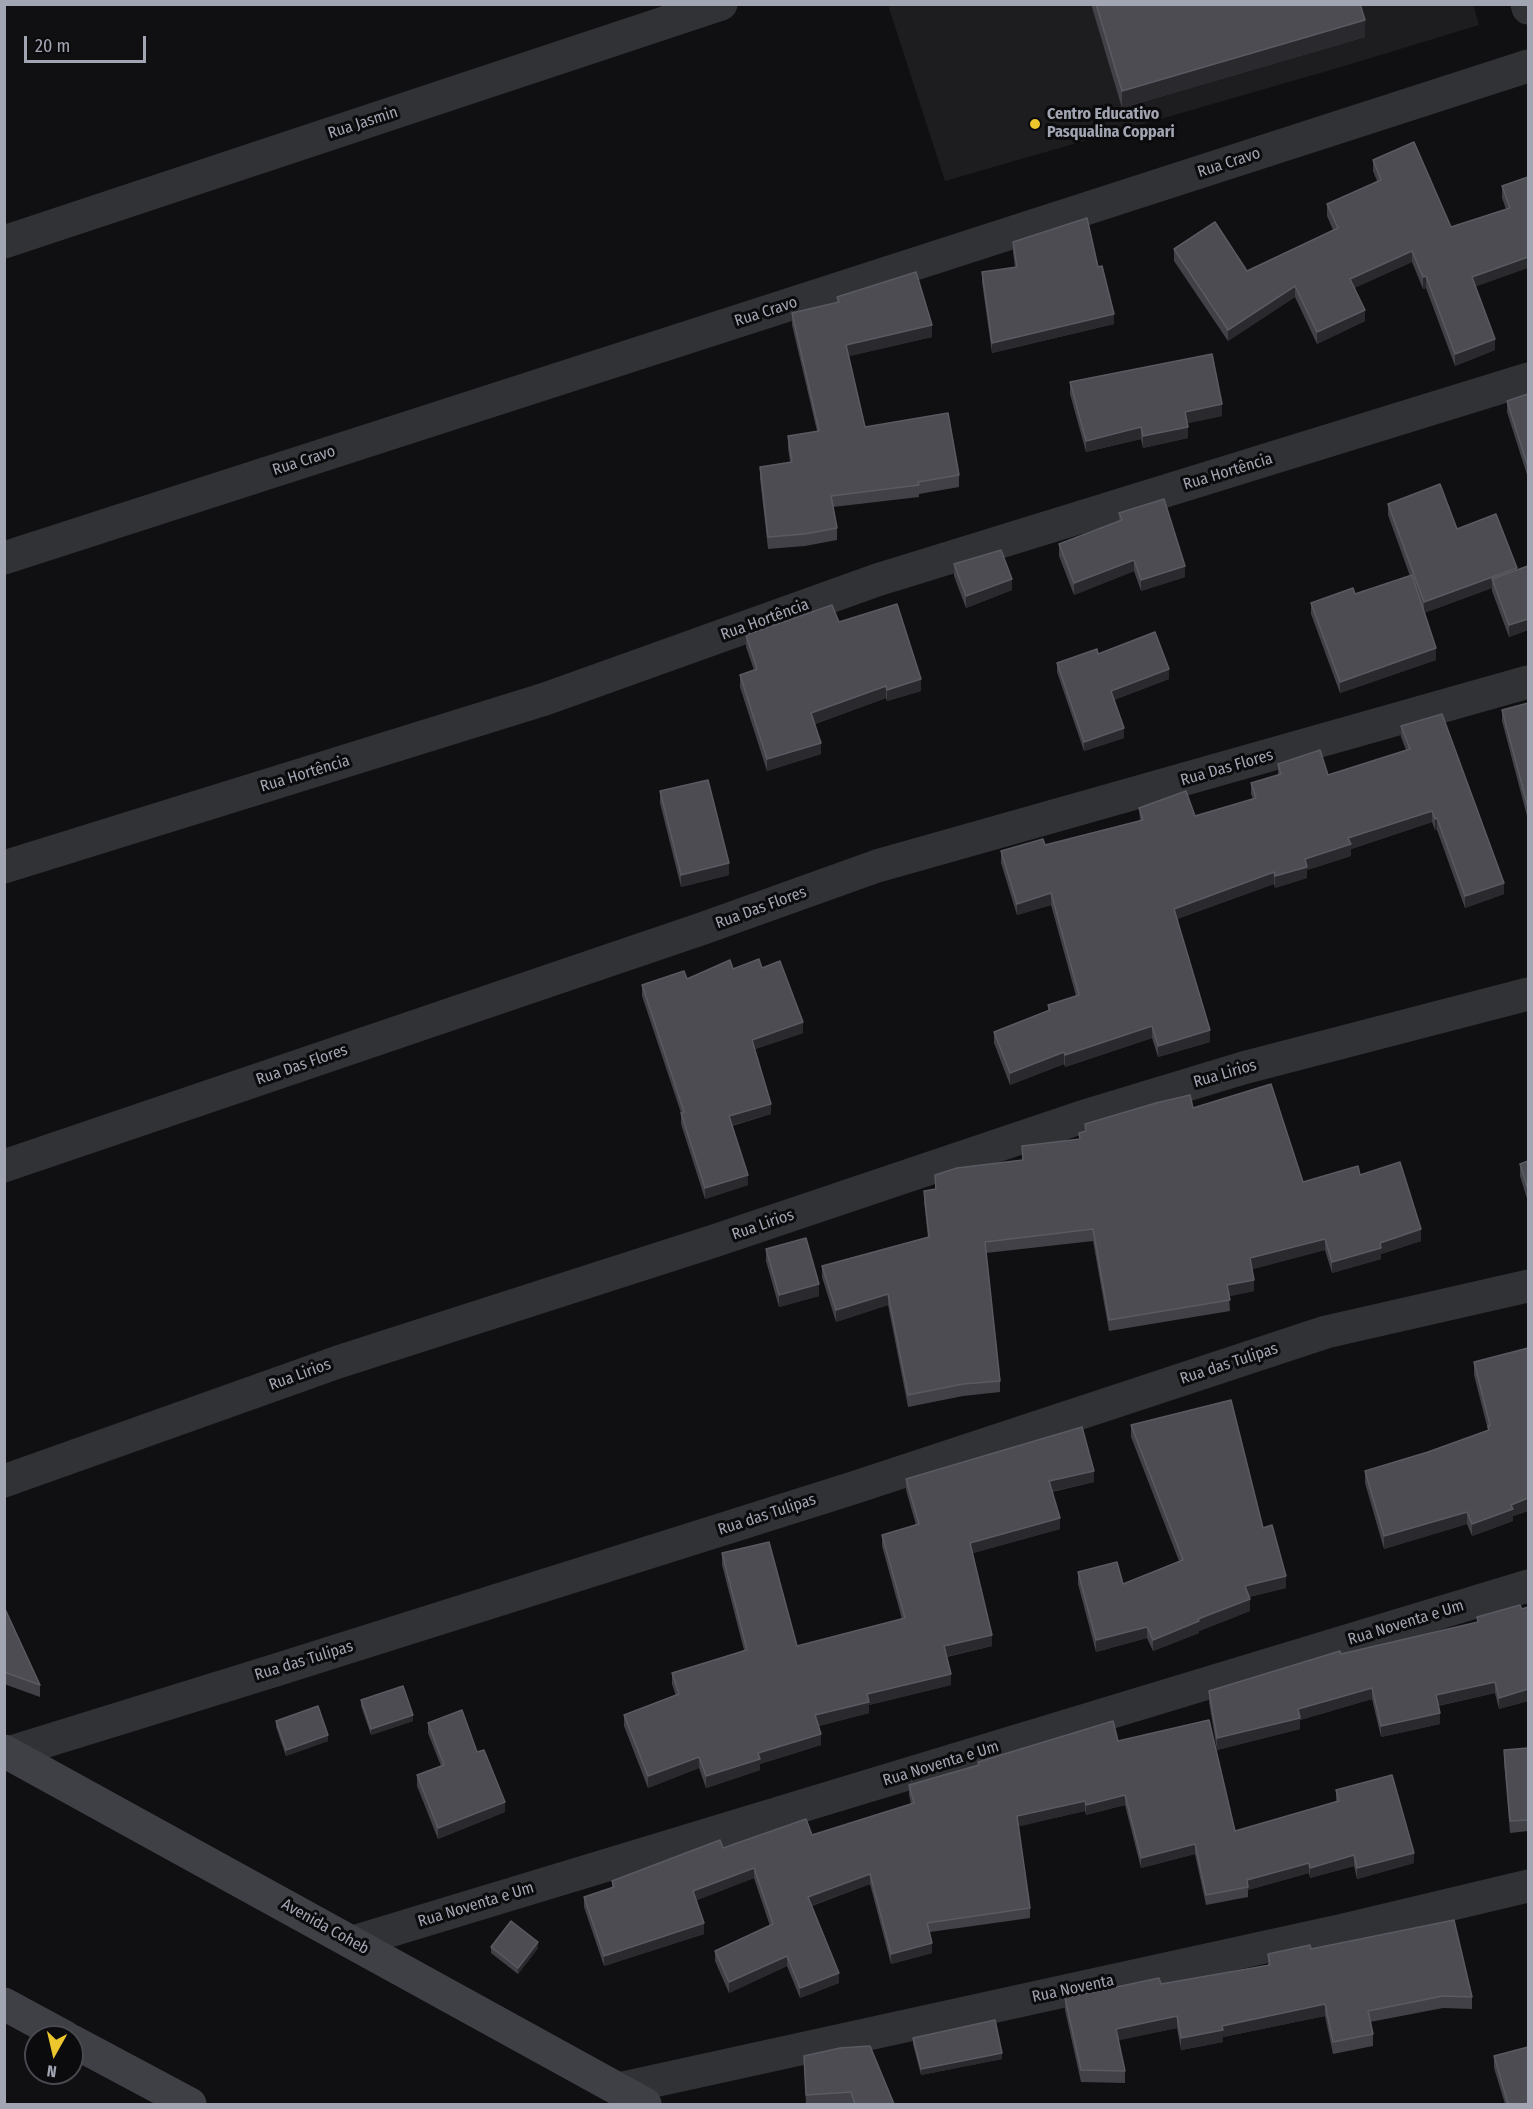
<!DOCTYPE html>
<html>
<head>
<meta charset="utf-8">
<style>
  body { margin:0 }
  #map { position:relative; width:1533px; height:2109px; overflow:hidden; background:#101012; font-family:"Fira Sans Condensed",sans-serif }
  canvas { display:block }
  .frame { position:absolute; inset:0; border:6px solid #a2a5b2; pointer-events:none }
  .north { position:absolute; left:24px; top:2025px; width:60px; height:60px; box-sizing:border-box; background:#0b0b0d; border:2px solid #47494f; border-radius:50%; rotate:188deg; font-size:16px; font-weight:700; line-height:24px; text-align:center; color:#a2a5b2 }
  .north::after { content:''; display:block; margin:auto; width:21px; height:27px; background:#edc52d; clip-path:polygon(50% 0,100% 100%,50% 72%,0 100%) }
  .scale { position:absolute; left:24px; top:36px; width:122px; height:27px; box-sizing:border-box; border:3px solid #a2a5b2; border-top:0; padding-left:8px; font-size:18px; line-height:21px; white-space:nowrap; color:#a2a5b2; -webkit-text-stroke:4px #0b0b0d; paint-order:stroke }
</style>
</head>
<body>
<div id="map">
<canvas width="1533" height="2109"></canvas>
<div class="frame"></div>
<div class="north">N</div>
<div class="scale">20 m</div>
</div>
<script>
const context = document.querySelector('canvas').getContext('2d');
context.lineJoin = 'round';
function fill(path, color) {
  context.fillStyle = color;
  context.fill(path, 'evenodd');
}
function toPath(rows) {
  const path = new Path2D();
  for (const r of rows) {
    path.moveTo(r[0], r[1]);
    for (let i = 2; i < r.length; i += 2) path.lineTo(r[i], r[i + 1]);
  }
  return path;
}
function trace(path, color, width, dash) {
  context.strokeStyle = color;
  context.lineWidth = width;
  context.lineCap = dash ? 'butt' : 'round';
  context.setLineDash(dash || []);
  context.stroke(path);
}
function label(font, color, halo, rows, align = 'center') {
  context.font = font + ' "Fira Sans Condensed",sans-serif';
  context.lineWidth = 6;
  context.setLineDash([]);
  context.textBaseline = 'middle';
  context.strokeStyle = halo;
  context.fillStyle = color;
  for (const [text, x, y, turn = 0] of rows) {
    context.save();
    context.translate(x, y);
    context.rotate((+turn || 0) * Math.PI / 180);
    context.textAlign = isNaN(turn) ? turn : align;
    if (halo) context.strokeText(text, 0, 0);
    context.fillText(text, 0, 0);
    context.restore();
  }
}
fill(toPath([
  [1473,4,1479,25,1341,67,945,181,888,5]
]), '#1d1c1f');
trace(toPath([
  [1527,4,1528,8],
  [4,242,721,4],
  [4,558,1528,66],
  [4,867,545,699,877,580,1528,379],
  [4,1166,704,928,877,866,1528,682],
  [4,1481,338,1362,714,1241,1088,1115,1243,1068,1528,994],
  [8,1753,276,1670,853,1488,1326,1332,1528,1286],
  [353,1942,1528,1586],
  [618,2089,1343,1930,1528,1886]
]), '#313236', 33);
trace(toPath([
  [4,1751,645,2104],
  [4,2004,65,2037],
  [72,2041,190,2104]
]), '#3f4046', 33);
fill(toPath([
  [1091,4,1360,4,1365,37,1122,108],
  [1373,160,1451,227,1506,209,1502,198,1502,186,1528,177,1475,287,1495,350,1455,366,1426,288,1423,289,1412,262,1354,288,1365,321,1317,344,1295,297,1228,341,1174,261,1174,249,1247,271,1333,230,1327,216,1327,204,1377,181,1373,171],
  [1013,242,1098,267,1114,324,992,353,982,282,982,272,1015,267,1013,252],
  [837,297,932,337,849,356,865,427,959,475,959,487,919,494,919,497,833,507,837,528,837,540,805,546,768,549,760,478,760,467,790,462,788,448,788,436,817,431,792,325,792,313,837,303],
  [1070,382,1222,416,1187,423,1188,438,1143,448,1141,439,1086,452,1070,394],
  [1528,394,1528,478,1507,412,1507,401],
  [1388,504,1457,529,1517,570,1528,566,1528,630,1509,637,1492,591,1492,588,1424,613,1436,660,1340,693,1311,614,1311,603,1355,594,1410,576,1388,515],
  [1119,513,1185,577,1141,591,1134,571,1074,595,1059,556,1059,544,1119,521],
  [954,564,1012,590,966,608,954,576],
  [839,622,921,691,887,701,886,698,815,724,821,754,767,771,740,687,740,675,754,670,746,647,746,635],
  [1098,654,1169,679,1114,700,1124,738,1084,751,1057,672,1057,663],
  [1528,703,1528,820,1502,721,1502,710],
  [1401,726,1504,894,1465,908,1437,830,1435,830,1432,822,1351,849,1351,856,1307,870,1307,878,1275,888,1274,884,1177,919,1210,1042,1158,1057,1152,1038,1065,1067,1064,1064,1010,1085,994,1043,994,1032,1048,1011,1048,1005,1076,996,1051,905,1017,915,1001,863,1001,851,1045,845,1140,821,1139,808,1195,816,1253,799,1251,794,1251,783,1278,775,1278,764,1328,775,1406,750,1401,737],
  [660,791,729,875,681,887,660,803],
  [762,968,803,1033,755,1049,771,1114,732,1126,748,1185,705,1199,681,1124,681,1113,642,996,642,985],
  [1193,1108,1303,1182,1360,1175,1421,1241,1381,1254,1381,1259,1332,1273,1325,1250,1252,1269,1254,1291,1229,1296,1230,1311,1109,1331,1093,1241,986,1253,1000,1381,1000,1392,963,1396,908,1407,888,1305,836,1322,822,1277,822,1266,928,1237,924,1202,924,1191,935,1189,935,1175,1022,1160,1022,1146,1079,1139,1079,1133,1085,1131,1085,1124],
  [1528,1161,1528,1202,1520,1176,1520,1164],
  [766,1249,819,1296,779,1307,766,1261],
  [1528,1348,1528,1511,1513,1516,1513,1521,1472,1536,1467,1524,1384,1549,1365,1483,1365,1471,1428,1452,1488,1430,1474,1375,1474,1362],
  [1131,1425,1263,1528,1286,1588,1249,1597,1250,1611,1199,1631,1199,1633,1153,1651,1147,1638,1096,1652,1078,1584,1078,1572,1123,1584,1179,1561,1131,1437],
  [906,1479,1094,1482,1052,1492,1060,1529,973,1553,992,1646,947,1657,951,1685,869,1705,869,1713,819,1726,821,1745,760,1764,760,1770,706,1788,699,1768,648,1788,624,1726,624,1715,676,1696,672,1684,672,1673,744,1650,722,1565,722,1553,797,1646,902,1619,882,1546,882,1535,916,1525,906,1490],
  [1528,1607,1528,1701,1499,1709,1495,1693,1438,1706,1440,1724,1381,1737,1372,1699,1300,1720,1300,1729,1217,1750,1209,1702,1209,1691,1341,1654,1477,1623,1477,1617,1522,1609],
  [4,1609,40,1685,40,1697,4,1684],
  [361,1700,413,1721,371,1735,361,1706],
  [276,1721,328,1741,286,1756,276,1727],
  [428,1723,477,1752,505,1812,438,1839,417,1786,417,1775,441,1766,428,1733],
  [1118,1741,1235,1831,1336,1801,1336,1790,1414,1863,1357,1879,1354,1866,1310,1878,1309,1873,1248,1890,1248,1897,1206,1905,1195,1854,1141,1868,1125,1805,1086,1815,1085,1811,1018,1826,1030,1908,1030,1918,930,1932,932,1953,891,1964,870,1884,812,1906,839,1983,800,1998,787,1966,729,1993,715,1961,715,1951,770,1926,754,1878,696,1900,704,1934,604,1966,584,1907,584,1897,612,1888,612,1881,723,1848,812,1835,911,1804,909,1795,909,1785,978,1765,978,1762],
  [1528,1748,1528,1831,1510,1833,1504,1762,1504,1750],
  [491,1947,538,1948,518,1974,491,1953],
  [1311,1949,1472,1997,1472,2009,1443,2008,1370,2022,1373,2034,1373,2046,1333,2054,1325,2016,1223,2037,1223,2042,1181,2050,1177,2028,1118,2040,1125,2071,1125,2083,1081,2082,1065,2010,1065,1998,1161,1984,1268,1965,1268,1954],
  [913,2038,1002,2059,921,2075,913,2044],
  [804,2056,894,2104,851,2104,851,2103,806,2104],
  [1494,2056,1528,2104,1505,2104,1494,2068]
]), '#424147');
fill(toPath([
  [1365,20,1365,37,1122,108,1122,91],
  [1412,251,1412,262,1350,290,1350,279],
  [1528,257,1528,268,1472,288,1472,277],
  [1426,276,1426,288,1423,289,1423,277],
  [1295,286,1295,297,1228,341,1228,330],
  [1365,310,1365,321,1317,344,1317,332],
  [1114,314,1114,324,992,353,992,343],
  [932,325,932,337,846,357,846,345],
  [1495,339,1495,350,1455,366,1455,354],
  [1222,404,1222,416,1185,424,1185,412],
  [1141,427,1141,439,1086,452,1086,441],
  [1188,427,1188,438,1143,448,1143,436],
  [1134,560,1134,571,1074,595,1074,583],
  [1185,566,1185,577,1141,591,1141,580],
  [1517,568,1517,579,1492,579,1492,588,1424,613,1424,602],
  [1012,579,1012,590,966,608,966,596],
  [1528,619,1528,630,1509,637,1509,625],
  [1436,648,1436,660,1340,693,1340,682],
  [1169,669,1169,679,1111,701,1111,691],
  [921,679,921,691,887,701,887,690],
  [886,686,886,698,811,725,811,713],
  [1124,728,1124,738,1084,751,1084,742],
  [821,743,821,754,767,771,767,759],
  [1432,811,1432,822,1351,849,1351,856,1307,870,1307,878,1275,888,1275,876,1305,859,1348,838],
  [1437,818,1437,830,1435,830,1435,819],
  [729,863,729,875,681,887,681,875],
  [1274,872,1274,884,1174,920,1174,909],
  [1504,883,1504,894,1465,908,1465,896],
  [1051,893,1051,905,1017,915,1017,904],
  [803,1022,803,1033,752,1050,752,1040],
  [1152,1026,1152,1038,1065,1067,1065,1055],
  [1210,1030,1210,1042,1158,1057,1158,1046],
  [1064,1052,1064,1064,1010,1085,1010,1073],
  [771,1104,771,1114,729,1126,729,1116],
  [748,1175,748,1185,705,1199,705,1188],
  [1421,1229,1421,1241,1381,1254,1381,1259,1332,1273,1332,1262,1380,1243],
  [1325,1239,1325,1250,1250,1270,1250,1258],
  [1254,1280,1254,1291,1227,1297,1227,1285],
  [819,1284,819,1296,779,1307,779,1295],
  [888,1294,888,1305,836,1322,836,1310],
  [1094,1471,1094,1482,1049,1492,1049,1481],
  [1528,1498,1528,1511,1513,1516,1513,1521,1472,1536,1472,1524,1511,1505],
  [1467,1512,1467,1524,1384,1549,1384,1536],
  [1060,1518,1060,1529,970,1554,970,1543],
  [1286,1576,1286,1588,1245,1598,1245,1586],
  [1250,1599,1250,1611,1199,1631,1199,1633,1153,1651,1153,1640,1198,1619],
  [1147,1627,1147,1638,1096,1652,1096,1640],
  [992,1635,992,1646,944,1657,944,1646],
  [951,1674,951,1685,869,1705,869,1713,815,1727,815,1715,867,1694],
  [1495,1682,1495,1693,1436,1706,1436,1695],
  [1372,1688,1372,1699,1300,1720,1300,1729,1217,1750,1217,1738,1298,1709],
  [1528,1689,1528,1701,1499,1709,1499,1698],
  [1440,1713,1440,1724,1381,1737,1381,1726],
  [413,1715,413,1721,371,1735,371,1729],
  [821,1734,821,1745,760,1764,760,1770,706,1788,706,1776,758,1753],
  [328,1735,328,1741,286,1756,286,1750],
  [699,1757,699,1768,648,1788,648,1776],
  [1125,1795,1125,1805,1086,1815,1086,1805],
  [1085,1801,1085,1811,1017,1827,1017,1816],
  [505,1802,505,1812,438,1839,438,1828],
  [1195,1844,1195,1854,1141,1868,1141,1858],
  [1414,1853,1414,1863,1357,1879,1357,1868],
  [1354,1855,1354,1866,1310,1878,1310,1868],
  [1309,1863,1309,1873,1248,1890,1247,1880],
  [754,1868,754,1878,693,1902,693,1891],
  [870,1874,870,1884,808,1907,808,1897],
  [704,1923,704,1934,604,1966,604,1956],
  [538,1942,538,1948,518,1974,518,1968],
  [932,1943,932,1953,891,1964,891,1954],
  [787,1956,787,1966,729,1993,729,1982],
  [839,1973,839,1983,800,1998,800,1988],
  [1325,2004,1325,2016,1223,2037,1223,2042,1181,2050,1181,2038,1222,2026],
  [1177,2016,1177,2028,1116,2041,1116,2029],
  [1002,2053,1002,2059,921,2075,921,2069]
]), '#2a292d');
const building = toPath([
  [1096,4,1360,4,1365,20,1122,91,1096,4],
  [1414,142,1451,227,1510,208,1502,186,1528,177,1528,257,1472,277,1495,339,1455,354,1426,276,1423,277,1412,251,1350,279,1365,310,1317,332,1295,286,1228,330,1174,249,1215,222,1247,271,1338,228,1327,204,1381,180,1373,160,1414,142],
  [1087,218,1098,267,1102,266,1114,314,992,343,982,272,1017,267,1013,242,1087,218],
  [916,272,932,325,846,345,865,427,948,413,959,475,918,482,919,485,831,496,837,528,805,534,768,537,760,467,792,462,788,436,819,431,792,313,839,302,837,297,916,272],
  [1212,354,1222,404,1185,412,1188,427,1143,436,1141,427,1086,441,1070,382,1212,354],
  [1528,394,1528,467,1507,401,1528,394],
  [1440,484,1457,529,1496,514,1517,568,1424,602,1388,504,1440,484],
  [1164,499,1185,566,1141,580,1134,560,1074,583,1059,544,1122,520,1119,513,1164,499],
  [1001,550,1012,579,966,596,954,564,1001,550],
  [1528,566,1528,619,1509,625,1492,579,1528,566],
  [1412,575,1436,648,1340,682,1311,603,1353,588,1355,594,1412,575],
  [897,604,921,679,887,690,886,686,811,713,821,743,767,759,740,675,757,669,746,635,832,605,839,622,897,604],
  [1155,632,1169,669,1111,691,1124,728,1084,742,1057,663,1097,649,1098,654,1155,632],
  [1528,703,1528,808,1502,710,1528,703],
  [1442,714,1504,883,1465,896,1437,818,1435,819,1432,811,1348,838,1351,844,1305,859,1307,867,1275,876,1274,872,1174,909,1210,1030,1158,1046,1152,1026,1065,1055,1064,1052,1010,1073,994,1032,1050,1010,1048,1005,1079,995,1051,893,1017,904,1001,851,1043,839,1045,845,1143,820,1139,808,1186,791,1195,816,1256,798,1251,783,1281,774,1278,764,1320,750,1328,775,1410,749,1401,726,1442,714],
  [708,780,729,863,681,875,660,791,708,780],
  [759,959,762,968,780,961,803,1022,752,1040,771,1104,729,1116,748,1175,705,1188,681,1113,684,1112,642,985,684,971,687,979,730,960,733,969,759,959],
  [1271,1084,1303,1182,1358,1166,1360,1175,1400,1162,1421,1229,1380,1243,1381,1248,1332,1262,1325,1239,1250,1258,1254,1280,1227,1285,1230,1300,1109,1320,1093,1229,985,1242,1000,1381,963,1384,908,1395,888,1294,836,1310,822,1266,929,1237,924,1191,936,1189,935,1175,957,1168,1023,1160,1022,1146,1080,1139,1079,1133,1086,1131,1085,1124,1156,1103,1190,1095,1193,1108,1271,1084],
  [1528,1161,1528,1190,1520,1164,1528,1161],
  [806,1238,819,1284,779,1295,766,1249,806,1238],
  [1528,1348,1528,1498,1511,1505,1513,1509,1472,1524,1467,1512,1384,1536,1365,1471,1428,1452,1489,1430,1488,1426,1490,1425,1474,1362,1528,1348],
  [1231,1400,1263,1528,1272,1525,1286,1576,1245,1586,1250,1599,1198,1619,1199,1621,1153,1640,1147,1627,1096,1640,1078,1572,1117,1562,1123,1584,1183,1560,1131,1425,1231,1400],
  [1082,1427,1094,1471,1049,1481,1060,1518,970,1543,992,1635,944,1646,951,1674,867,1694,869,1702,815,1715,821,1734,758,1753,760,1759,706,1776,699,1757,648,1776,624,1715,679,1694,672,1673,747,1650,722,1553,769,1542,797,1646,905,1618,882,1535,919,1524,906,1479,1082,1427],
  [1520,1605,1522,1609,1528,1607,1528,1689,1499,1698,1495,1682,1436,1695,1440,1713,1381,1726,1372,1688,1298,1709,1300,1718,1217,1738,1209,1691,1340,1651,1341,1654,1478,1622,1477,1617,1520,1605],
  [4,1609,5,1609,40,1685,4,1672,4,1609],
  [403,1686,413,1715,371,1729,361,1700,403,1686],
  [318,1706,328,1735,286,1750,276,1721,318,1706],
  [462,1710,477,1752,484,1750,505,1802,438,1828,417,1775,444,1765,428,1723,462,1710],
  [1209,1720,1235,1831,1339,1801,1336,1790,1392,1775,1414,1853,1357,1868,1354,1855,1310,1868,1309,1863,1247,1880,1248,1887,1206,1895,1195,1844,1141,1858,1125,1795,1086,1805,1085,1801,1017,1816,1030,1908,927,1923,932,1943,891,1954,870,1874,808,1897,839,1973,800,1988,787,1956,729,1982,715,1951,773,1924,754,1868,693,1891,704,1923,604,1956,584,1897,614,1887,612,1881,720,1840,723,1848,806,1819,812,1835,914,1803,909,1785,979,1765,978,1762,1113,1721,1118,1741,1209,1720],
  [1528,1748,1528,1820,1510,1821,1504,1750,1528,1748],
  [1454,1920,1472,1997,1443,1996,1368,2011,1373,2034,1333,2042,1325,2004,1222,2026,1223,2030,1181,2038,1177,2016,1116,2029,1125,2071,1081,2070,1065,1998,1159,1978,1161,1984,1270,1965,1268,1954,1310,1945,1311,1949,1454,1920],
  [511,1921,538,1942,518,1968,491,1947,511,1921],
  [995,2020,1002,2053,921,2069,913,2038,995,2020],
  [870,2046,894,2104,855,2104,851,2092,806,2095,804,2056,840,2048,870,2046],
  [1528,2047,1528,2103,1522,2104,1508,2104,1494,2056,1528,2047]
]);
fill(building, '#4d4c53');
trace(building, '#5a5a62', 1.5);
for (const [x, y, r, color] of [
  [1035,124,6,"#edc52d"]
]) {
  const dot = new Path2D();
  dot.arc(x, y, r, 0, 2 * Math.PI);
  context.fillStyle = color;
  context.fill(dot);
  trace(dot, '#0b0b0d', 2);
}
label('bold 16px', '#a2a5b2', '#0b0b0d', [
  ["Centro Educativo",1047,115],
  ["Pasqualina Coppari",1047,133]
], 'left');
label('16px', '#a2a5b2', '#0b0b0d', [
  ["Rua Jasmin",363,123,-18],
  ["Rua Cravo",1229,163,-18],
  ["Rua Cravo",766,312,-18],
  ["Rua Cravo",304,461,-18],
  ["Rua Hortência",1228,472,-17],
  ["Rua Hortência",765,620,-20],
  ["Rua Das Flores",1227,768,-16],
  ["Rua Hortência",305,774,-17],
  ["Rua Das Flores",761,908,-20],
  ["Rua Das Flores",302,1065,-19],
  ["Rua Lirios",1225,1074,-16],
  ["Rua Lirios",763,1225,-19],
  ["Rua das Tulipas",1229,1364,-18],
  ["Rua Lirios",300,1375,-20],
  ["Rua das Tulipas",767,1515,-18],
  ["Rua Noventa e Um",1406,1623,-17],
  ["Rua das Tulipas",304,1661,-17],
  ["Rua Noventa e Um",941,1764,-17],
  ["Rua Noventa e Um",476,1905,-17],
  ["Avenida Coheb",325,1927,29],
  ["Rua Noventa",1073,1989,-12]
]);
</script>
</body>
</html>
